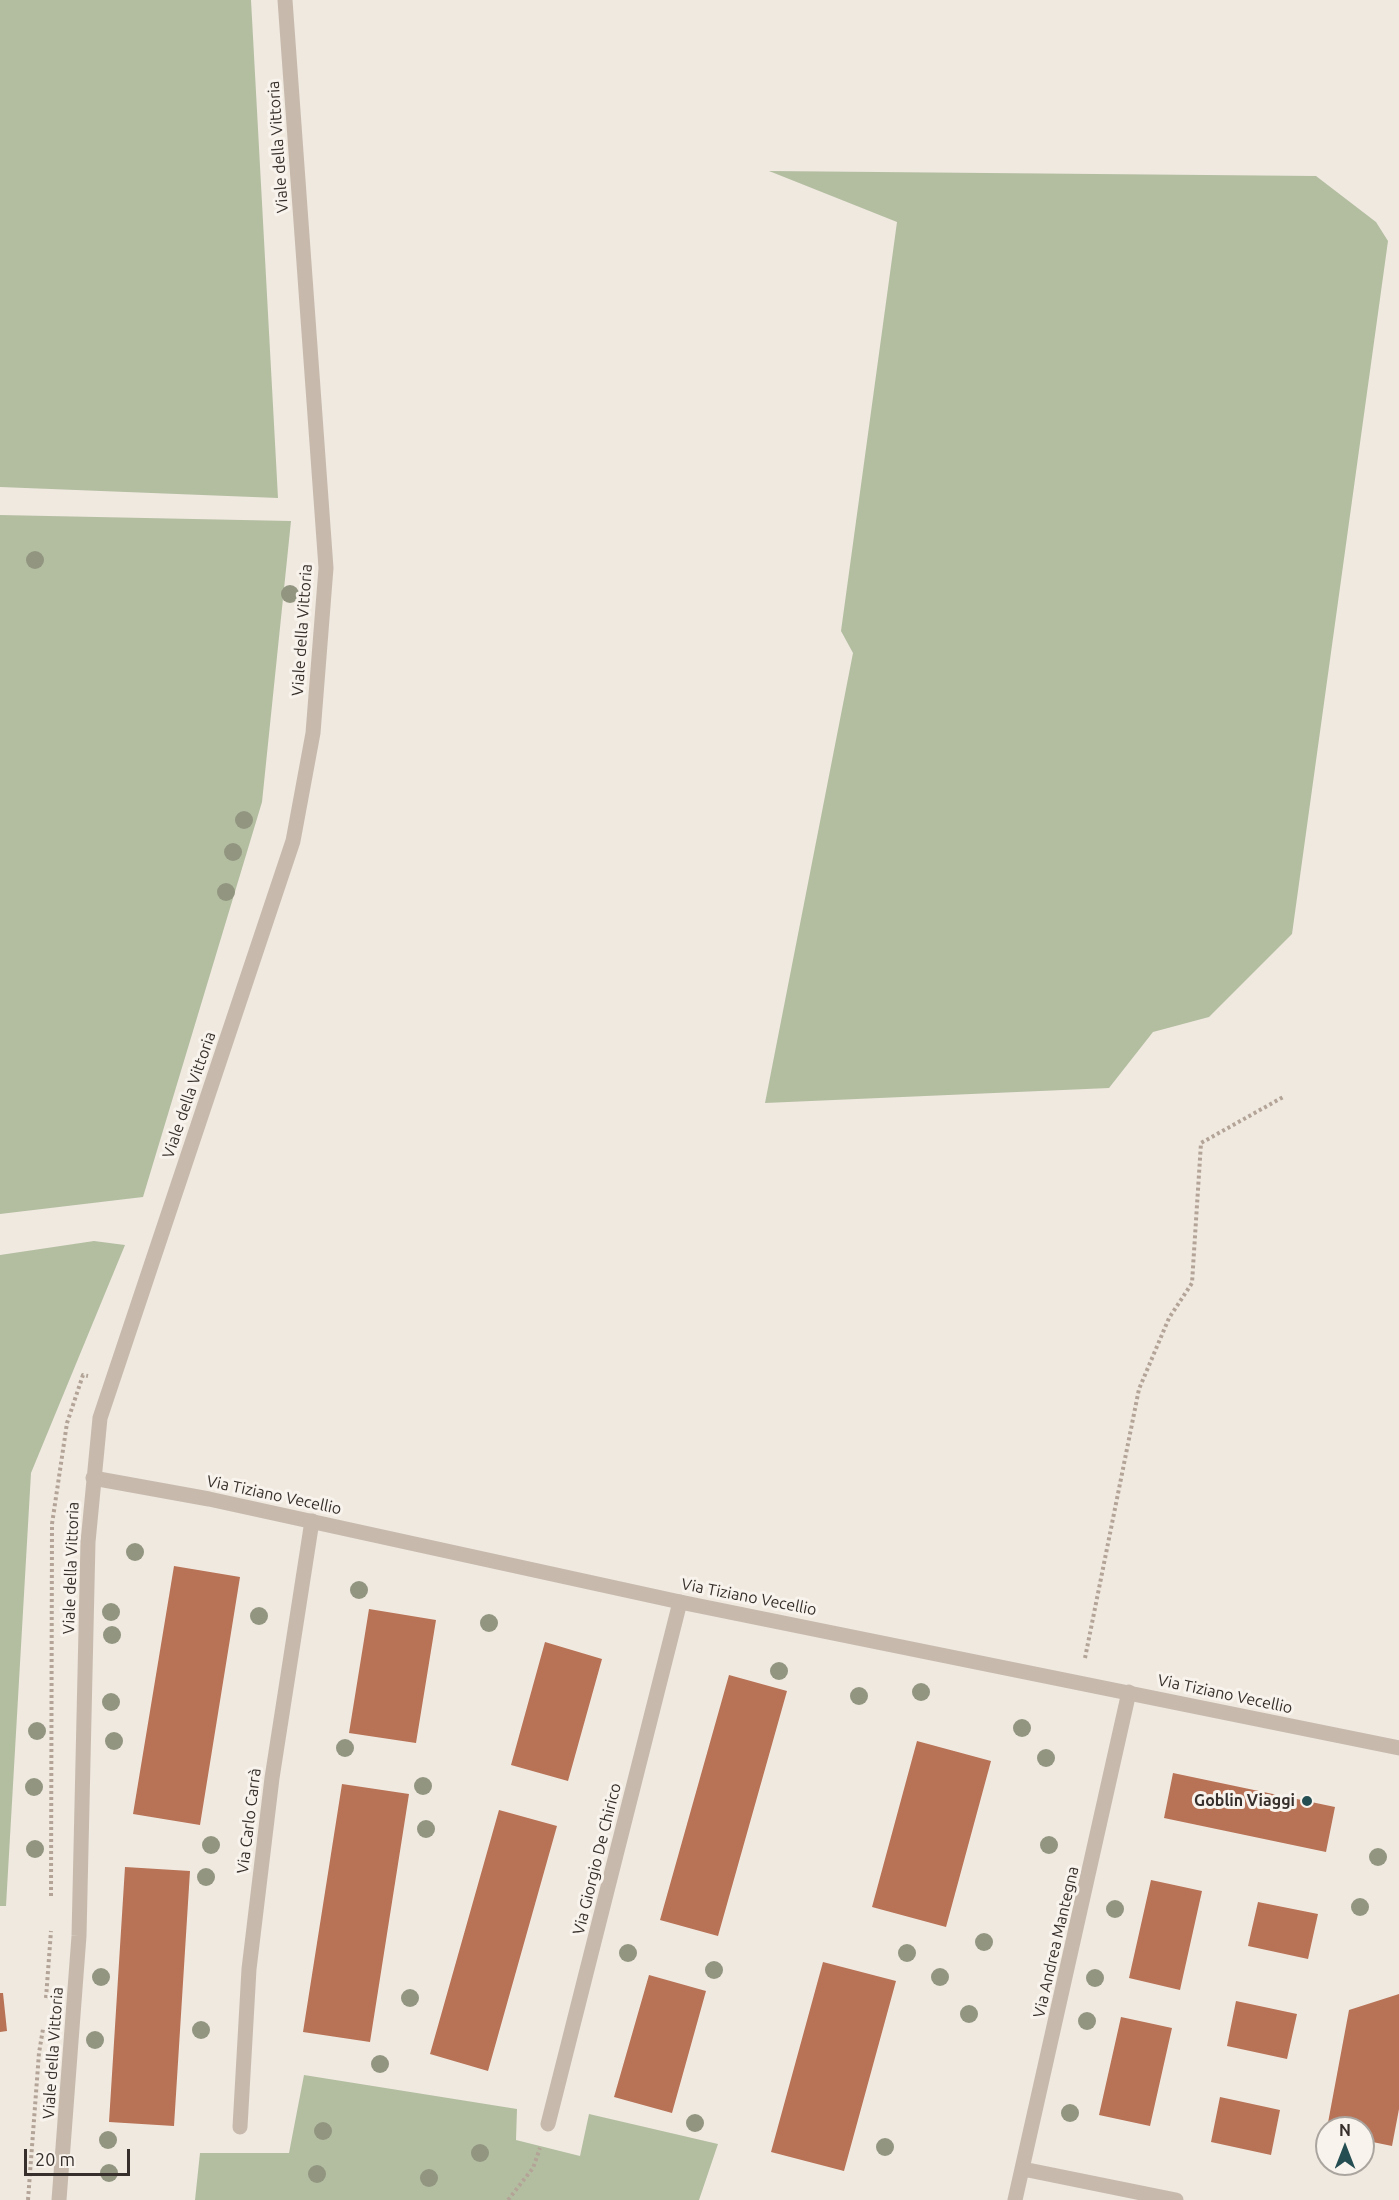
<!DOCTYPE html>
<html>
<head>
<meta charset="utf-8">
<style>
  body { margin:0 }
  #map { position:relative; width:1399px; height:2200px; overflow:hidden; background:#f0e9e0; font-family:Ubuntu,sans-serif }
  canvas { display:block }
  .north { position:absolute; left:1315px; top:2116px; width:60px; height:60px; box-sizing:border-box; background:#f8f3ec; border:2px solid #aba59f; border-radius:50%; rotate:0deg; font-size:16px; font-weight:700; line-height:24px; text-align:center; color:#372f2b }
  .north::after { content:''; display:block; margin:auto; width:21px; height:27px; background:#254e53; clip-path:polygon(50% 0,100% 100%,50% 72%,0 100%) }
  .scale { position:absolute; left:24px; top:2149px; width:106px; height:27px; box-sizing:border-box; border:3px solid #372f2b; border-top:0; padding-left:8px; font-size:18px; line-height:21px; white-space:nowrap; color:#372f2b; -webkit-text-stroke:4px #f8f3ec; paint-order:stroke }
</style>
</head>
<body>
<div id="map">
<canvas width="1399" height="2200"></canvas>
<div class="north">N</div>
<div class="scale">20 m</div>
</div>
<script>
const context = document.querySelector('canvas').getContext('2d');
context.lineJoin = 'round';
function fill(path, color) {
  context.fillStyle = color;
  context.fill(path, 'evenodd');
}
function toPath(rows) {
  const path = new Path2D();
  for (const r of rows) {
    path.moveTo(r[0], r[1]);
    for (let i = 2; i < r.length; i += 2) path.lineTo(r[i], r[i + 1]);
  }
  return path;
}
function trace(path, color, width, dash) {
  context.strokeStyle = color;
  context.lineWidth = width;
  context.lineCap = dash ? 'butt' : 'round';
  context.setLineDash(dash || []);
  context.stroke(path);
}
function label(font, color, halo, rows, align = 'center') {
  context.font = font + ' Ubuntu,sans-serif';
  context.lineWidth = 6;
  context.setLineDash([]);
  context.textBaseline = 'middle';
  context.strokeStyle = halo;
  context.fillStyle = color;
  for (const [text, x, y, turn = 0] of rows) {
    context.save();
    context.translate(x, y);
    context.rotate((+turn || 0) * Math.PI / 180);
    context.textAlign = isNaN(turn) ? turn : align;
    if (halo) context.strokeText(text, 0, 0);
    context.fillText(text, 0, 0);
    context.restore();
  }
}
fill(toPath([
  [0,0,251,0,278,498,0,487],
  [769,171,1316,176,1376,222,1388,241,1292,934,1209,1017,1153,1032,1109,1088,765,1103,853,653,841,631,897,222],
  [0,515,291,521,262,802,143,1197,0,1214],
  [94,1241,125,1245,31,1473,6,1906,0,1906,0,1255],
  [304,2075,517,2109,516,2140,580,2156,589,2114,718,2144,699,2200,195,2200,200,2153,289,2153]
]), '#b3bea1');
fill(toPath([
  [174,1566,240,1577,200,1825,133,1814],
  [369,1609,436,1620,416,1743,349,1733],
  [545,1642,602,1659,568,1781,511,1765],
  [729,1675,787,1691,718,1936,660,1920],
  [917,1741,991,1761,946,1927,872,1907],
  [1173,1773,1335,1807,1326,1852,1164,1818],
  [342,1784,409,1794,370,2042,303,2032],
  [499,1810,557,1826,488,2071,430,2054],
  [125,1867,190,1871,174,2126,109,2122],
  [1151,1880,1202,1891,1180,1990,1129,1978],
  [1258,1902,1318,1914,1308,1959,1248,1946],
  [823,1962,896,1981,844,2171,771,2152],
  [649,1975,706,1991,672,2113,614,2097],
  [0,1993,3,1993,7,2031,0,2032],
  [1399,1994,1399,2109,1392,2146,1363,2140,1363,2128,1327,2128,1349,2010],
  [1236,2001,1297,2014,1287,2059,1227,2046],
  [1121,2017,1172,2028,1150,2126,1099,2115],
  [1220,2097,1280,2110,1271,2155,1211,2142]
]), '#b87256');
trace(toPath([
  [1085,1658,1139,1389,1169,1318,1192,1283,1201,1143,1285,1096],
  [51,1896,52,1524,67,1423,83,1375,88,1376],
  [46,1998,51,1931],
  [28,2200,39,2053,43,2029],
  [508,2200,533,2168,540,2148]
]), '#b3a497', 4, [3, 3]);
trace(toPath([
  [548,2124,680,1602],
  [240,2127,249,1969,272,1778,312,1521],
  [1023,2169,1176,2200],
  [1015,2200,1129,1692]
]), '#c7baad', 15);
trace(toPath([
  [93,1478,209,1499,680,1602,1399,1748],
  [59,2200,79,1936,88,1542,100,1418,293,841,313,733,326,568,285,0]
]), '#c7baad', 15);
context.fillStyle = '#929680';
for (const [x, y] of [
  [35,560],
  [290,594],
  [244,820],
  [233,852],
  [226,892],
  [135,1552],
  [359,1590],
  [111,1612],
  [259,1616],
  [489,1623],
  [112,1635],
  [779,1671],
  [921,1692],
  [859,1696],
  [111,1702],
  [1022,1728],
  [37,1731],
  [114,1741],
  [345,1748],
  [1046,1758],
  [423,1786],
  [34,1787],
  [426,1829],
  [211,1845],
  [1049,1845],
  [35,1849],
  [1378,1857],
  [206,1877],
  [1360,1907],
  [1115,1909],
  [984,1942],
  [628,1953],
  [907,1953],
  [714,1970],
  [101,1977],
  [940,1977],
  [1095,1978],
  [410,1998],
  [969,2014],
  [1087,2021],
  [201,2030],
  [95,2040],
  [380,2064],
  [1070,2113],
  [695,2123],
  [323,2131],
  [108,2140],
  [885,2147],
  [480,2153],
  [109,2173],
  [317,2174],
  [429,2178]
]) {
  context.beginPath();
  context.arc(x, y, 9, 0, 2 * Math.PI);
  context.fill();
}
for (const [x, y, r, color] of [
  [1307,1801,6,"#254e53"]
]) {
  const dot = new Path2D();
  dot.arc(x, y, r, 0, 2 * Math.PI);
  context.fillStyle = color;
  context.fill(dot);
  trace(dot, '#f8f3ec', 2);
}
label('16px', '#372f2b', '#f8f3ec', [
  ["Viale della Vittoria",278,147,-94],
  ["Viale della Vittoria",302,630,-86],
  ["Viale della Vittoria",189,1095,-71],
  ["Via Tiziano Vecellio",274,1495,12],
  ["Viale della Vittoria",71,1568,-88],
  ["Via Tiziano Vecellio",749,1597,11],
  ["Via Tiziano Vecellio",1225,1694,12],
  ["Via Carlo Carrà",249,1821,-83],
  ["Via Giorgio De Chirico",597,1859,-76],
  ["Via Andrea Mantegna",1056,1942,-77],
  ["Viale della Vittoria",53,2053,-86]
]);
label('bold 16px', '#372f2b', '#f8f3ec', [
  ["Goblin Viaggi",1295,1801]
], 'right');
</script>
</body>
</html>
